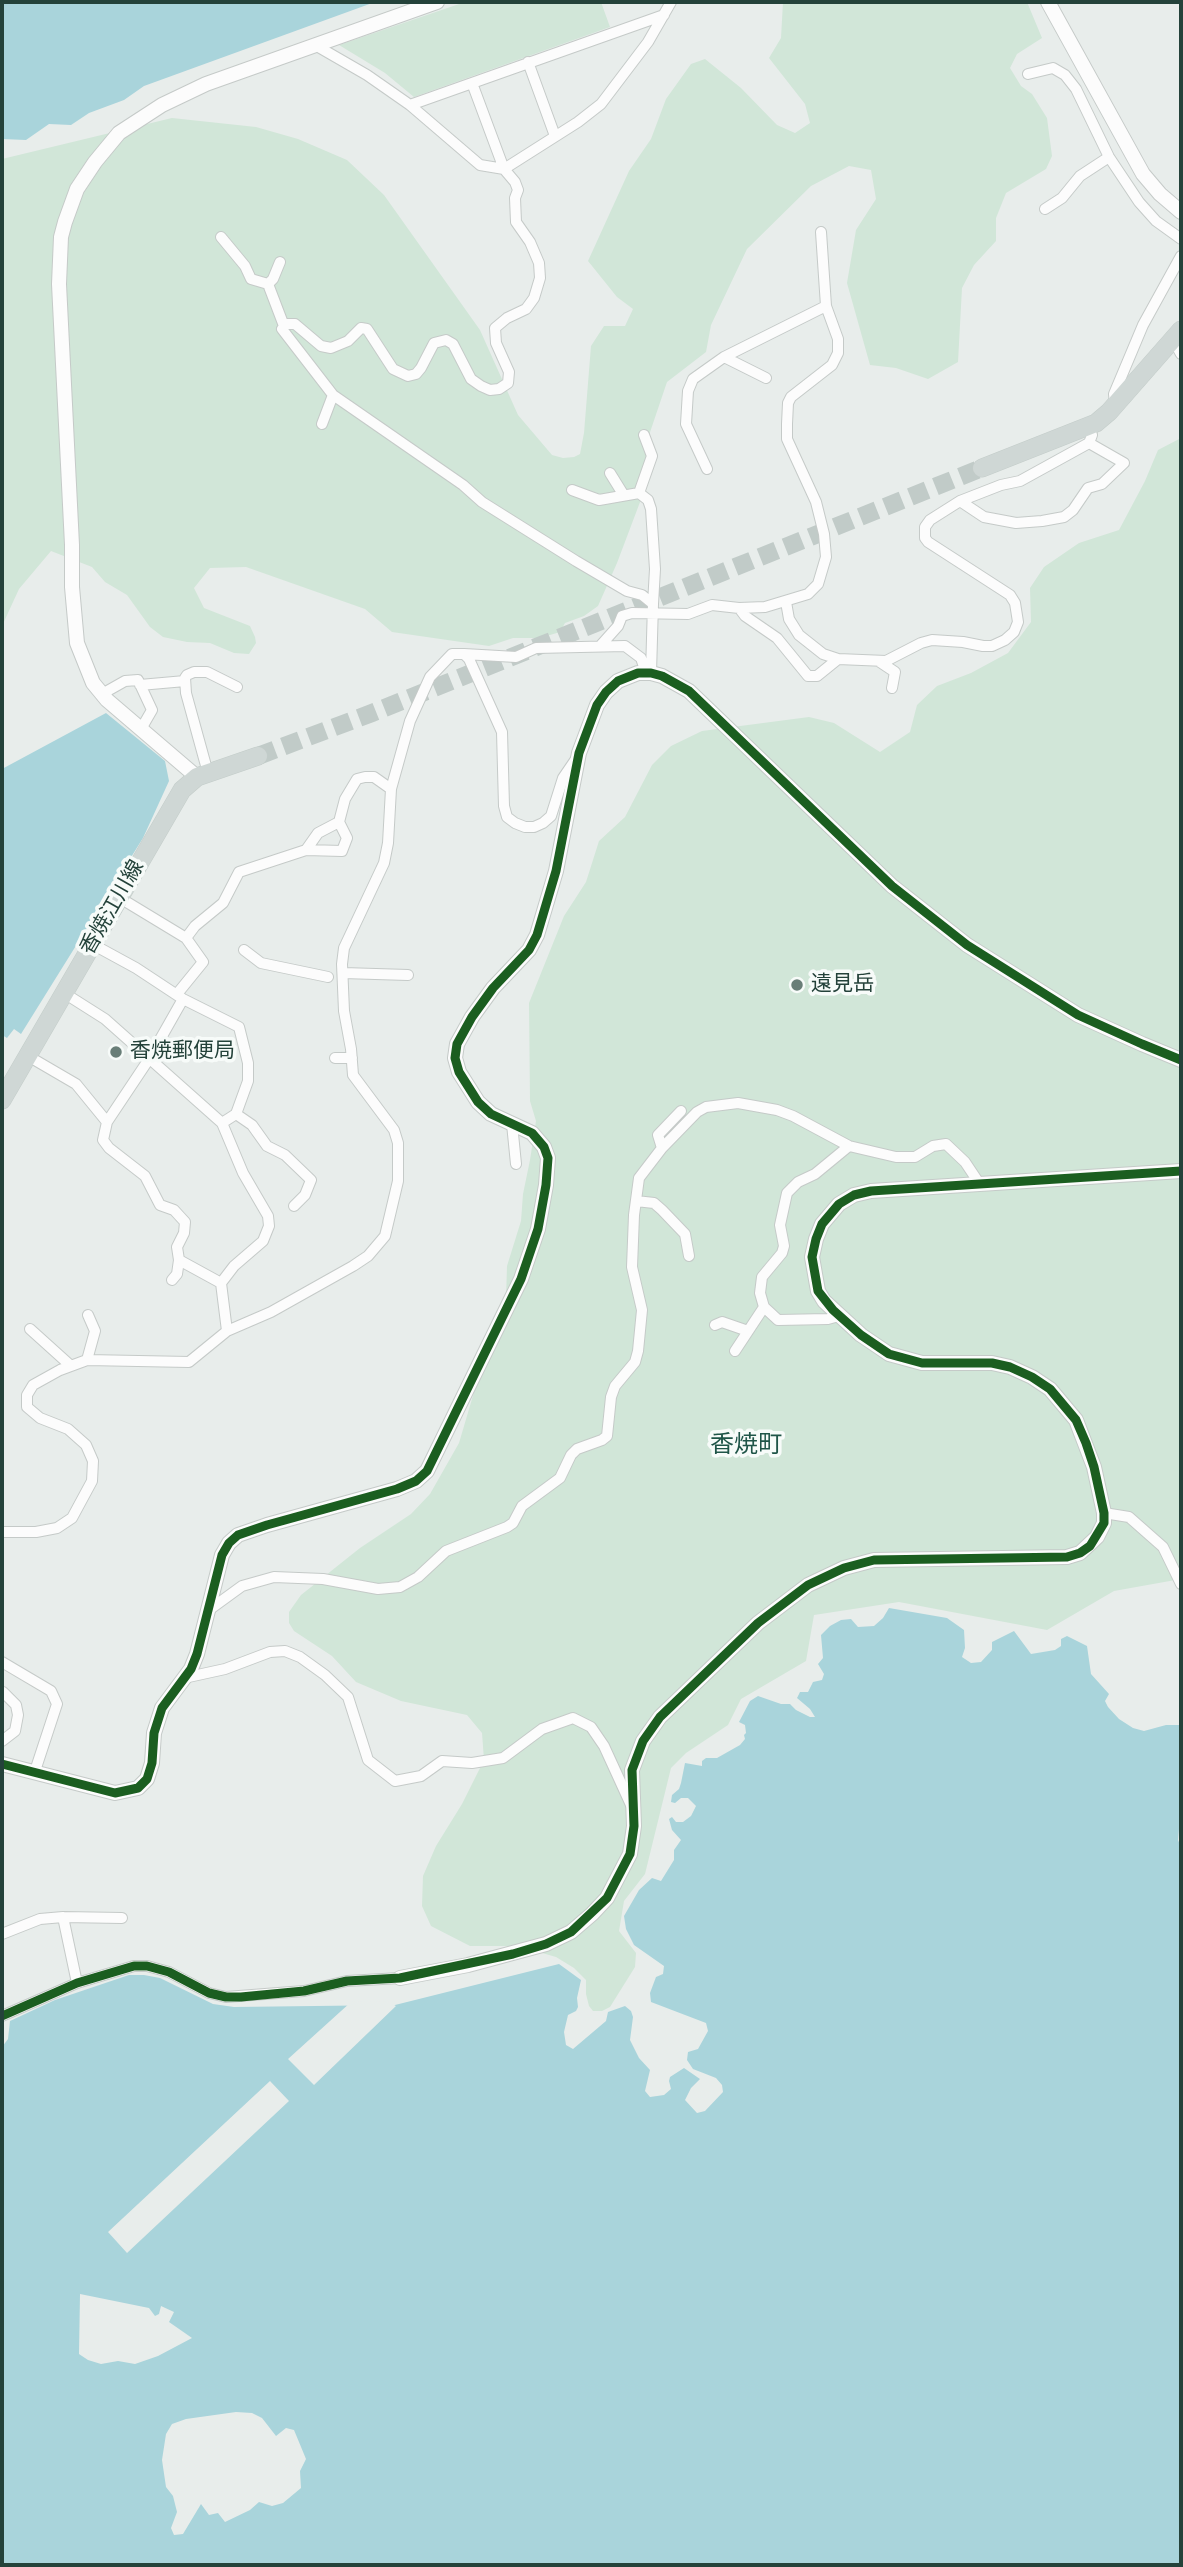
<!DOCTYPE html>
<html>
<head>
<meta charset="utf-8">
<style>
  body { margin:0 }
  #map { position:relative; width:1183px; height:2567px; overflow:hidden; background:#e8edeb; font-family:"Sofia Sans Condensed",sans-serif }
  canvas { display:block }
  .frame { position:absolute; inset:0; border:4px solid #24423a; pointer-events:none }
</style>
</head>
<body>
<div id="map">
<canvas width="1183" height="2567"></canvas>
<div class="frame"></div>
</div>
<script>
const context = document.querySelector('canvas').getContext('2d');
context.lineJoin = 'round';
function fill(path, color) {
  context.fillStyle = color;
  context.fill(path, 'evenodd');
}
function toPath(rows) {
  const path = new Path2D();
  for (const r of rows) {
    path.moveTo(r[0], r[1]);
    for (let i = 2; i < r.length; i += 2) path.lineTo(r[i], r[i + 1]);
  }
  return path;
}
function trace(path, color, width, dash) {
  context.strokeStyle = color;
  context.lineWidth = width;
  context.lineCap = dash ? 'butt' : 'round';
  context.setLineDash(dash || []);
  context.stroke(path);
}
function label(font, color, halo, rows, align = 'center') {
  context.font = font + ' "Sofia Sans Condensed","Noto Sans JP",sans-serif';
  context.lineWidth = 7;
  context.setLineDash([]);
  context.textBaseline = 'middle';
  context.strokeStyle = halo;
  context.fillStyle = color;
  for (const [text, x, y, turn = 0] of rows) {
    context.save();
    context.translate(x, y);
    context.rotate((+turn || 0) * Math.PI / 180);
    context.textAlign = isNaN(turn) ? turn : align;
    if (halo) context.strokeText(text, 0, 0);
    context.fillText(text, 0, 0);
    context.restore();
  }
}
fill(toPath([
  [465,2,601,2,610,27,414,97,385,73,339,45],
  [783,2,1027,2,1042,38,1017,54,1010,68,1021,86,1032,94,1047,118,1052,156,1046,169,1006,193,996,218,996,241,974,265,962,288,958,362,928,379,896,368,870,365,847,283,856,230,876,199,871,170,849,166,811,186,747,249,711,325,706,352,667,382,645,447,651,473,617,563,598,606,584,616,565,623,560,632,540,638,513,638,489,646,392,632,365,609,246,567,210,568,194,588,204,608,250,626,255,637,256,643,249,654,234,653,210,643,187,642,163,637,150,627,127,595,105,582,92,567,51,551,19,589,2,626,2,159,172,118,256,127,298,139,347,160,384,195,480,330,518,415,552,455,563,458,574,457,580,454,584,433,591,346,604,326,625,326,633,309,617,297,588,261,629,171,651,139,666,99,691,64,705,59,741,88,777,125,795,133,810,123,805,104,769,58,781,38],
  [1181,438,1181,1579,1114,1591,1047,1630,899,1602,814,1615,806,1661,741,1699,728,1725,686,1753,671,1768,645,1874,624,1901,619,1931,636,1953,635,1967,610,2007,602,2011,593,2011,589,2006,586,1994,586,1980,574,1968,556,1957,518,1946,470,1946,431,1926,422,1906,423,1876,436,1846,462,1804,484,1760,482,1733,467,1715,401,1701,356,1682,332,1656,294,1631,289,1623,289,1612,301,1595,360,1548,411,1514,430,1494,459,1443,477,1382,506,1299,507,1266,521,1221,523,1194,530,1160,536,1121,530,1101,529,1003,564,916,586,882,599,841,625,817,652,765,671,746,702,731,809,717,834,723,880,752,910,732,917,705,937,686,971,673,1008,653,1031,622,1030,588,1044,567,1079,543,1119,530,1145,481,1158,450]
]), '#d1e6d8');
fill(toPath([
  [2,2,375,2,144,86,124,100,89,113,71,125,49,124,26,140,2,139],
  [106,713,165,761,169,781,143,838,21,1034,14,1029,7,1038,2,1035,2,769],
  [889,1608,947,1618,964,1630,965,1648,962,1657,971,1663,981,1662,992,1650,992,1642,1014,1631,1031,1654,1055,1650,1061,1646,1061,1639,1067,1636,1087,1646,1091,1674,1109,1694,1105,1701,1108,1707,1119,1719,1133,1728,1144,1731,1166,1725,1181,1725,1181,1826,1179,1829,1178,1840,1181,1847,1181,2565,2,2565,2,2047,8,2039,10,2021,55,2000,129,1975,144,1975,160,1978,213,2004,234,2007,395,2005,559,1964,581,1980,577,1998,578,2007,576,2011,568,2015,564,2032,566,2045,573,2049,606,2021,608,2012,625,2006,631,2011,633,2017,630,2040,639,2058,650,2070,645,2091,650,2097,664,2095,671,2089,669,2081,670,2077,684,2068,700,2079,691,2088,685,2100,697,2113,705,2111,723,2092,722,2085,716,2078,693,2069,687,2060,688,2052,698,2049,708,2031,706,2023,651,2002,650,1993,656,1977,663,1974,664,1966,634,1945,626,1929,624,1916,639,1890,652,1878,661,1881,674,1860,674,1850,681,1840,672,1830,669,1819,672,1817,676,1822,683,1822,691,1816,696,1806,688,1798,681,1798,675,1803,671,1802,672,1795,679,1789,681,1783,685,1763,702,1766,702,1761,706,1758,717,1758,740,1745,745,1739,744,1735,746,1733,745,1725,739,1722,750,1701,758,1696,781,1704,790,1704,796,1710,810,1717,815,1717,810,1709,797,1698,800,1692,808,1692,813,1682,822,1680,824,1674,818,1664,823,1658,821,1635,830,1626,841,1620,851,1619,858,1627,874,1626,883,1618],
  [80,2294,149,2308,155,2316,159,2314,161,2306,174,2312,169,2322,192,2338,158,2356,135,2364,118,2361,101,2364,88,2360,79,2354],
  [236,2412,252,2413,262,2418,276,2436,286,2428,294,2430,306,2459,300,2471,301,2488,283,2503,272,2506,259,2502,250,2510,225,2522,218,2513,209,2515,201,2504,183,2534,174,2535,171,2528,177,2512,173,2496,166,2487,162,2460,166,2434,172,2424,186,2419]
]), '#a9d4db');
fill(toPath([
  [387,2001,396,2006,314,2085,288,2059,351,2002],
  [270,2081,289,2101,127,2253,108,2232]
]), '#e8edeb');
trace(toPath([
  [258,756,372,713,982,468]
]), '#c1cbc8', 18, [18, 9]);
const minor = toPath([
  [315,45,367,75,410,105,480,165,504,169],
  [528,62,555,136],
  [1028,74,1053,68,1065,75,1076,89,1109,157,1139,202,1156,221,1181,239],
  [472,83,504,169],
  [410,105,664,15],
  [1045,209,1062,198,1080,176,1109,157],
  [221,237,245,266,251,279,268,284],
  [268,284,284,326],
  [268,284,273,279,280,262],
  [1173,340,1181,354],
  [766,378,724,357,826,306],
  [1115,405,1114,394,1143,325,1181,256],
  [322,424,333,395],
  [644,435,652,456,639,493,648,500,651,509,655,569,653,604],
  [707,469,686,424,688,391,693,379,724,357],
  [610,473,623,494],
  [572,490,599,500,639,493],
  [960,501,984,517,1016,523,1042,521,1064,517,1073,510,1088,488,1102,484,1124,463,1089,443],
  [786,602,789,619,799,635,823,654,838,659,886,661,921,643,932,640,963,642,983,646,992,646,1005,640,1014,632,1018,622,1015,603,1010,595,928,542,925,538,925,527,930,520,960,501,1001,485,1020,481,1089,443,1092,435,1089,426],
  [739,608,745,616,777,638,808,676,817,676,838,659],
  [601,645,618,626,622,616,632,613,688,614,712,605,739,608,765,607,808,594,818,584,826,557,824,534,816,502,787,439,787,424,788,403,791,397,832,365,838,353,838,339,826,306,821,232],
  [464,654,516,657,536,648,625,646,641,658,646,673],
  [880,662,895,672,892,688],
  [651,673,653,604,642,595,627,591,576,561,482,502,463,485,333,395,282,329,286,324,295,324,321,346,331,348,348,341,361,328,367,329,393,369,408,376,416,374,421,368,434,343,446,340,453,344,471,379,481,386,490,390,499,389,508,383,509,372,496,343,495,328,507,318,526,309,534,298,540,278,539,263,530,242,516,222,515,198,518,190,515,182,504,169,578,122,601,104,648,42,671,2],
  [140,685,185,681],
  [102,694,125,681,138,680,152,710,141,729],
  [208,773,186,693,185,678,187,675,194,672,207,672,237,687],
  [306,850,342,851,347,838,339,822],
  [120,898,186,938,195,926,223,903,239,872,306,850,318,833,339,822,345,799,357,779,365,777,374,777,391,789],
  [92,944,136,968,183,999,239,1027,248,1063,248,1081,236,1114,222,1123],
  [244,950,261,963,328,977],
  [343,973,408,975],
  [64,993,105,1019,222,1123,243,1173,268,1216,269,1226,263,1241,234,1266,221,1283,227,1331],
  [177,994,203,962,186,938],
  [28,1056,76,1084,107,1122,149,1059,183,999],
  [335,1058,352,1058],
  [236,1114,252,1125,267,1146,285,1155,311,1180,305,1195,294,1206],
  [107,1122,103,1140,109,1148,145,1176,160,1205,174,1210,185,1222,184,1233,177,1247,179,1260,221,1283],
  [512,1124,516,1164],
  [662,1148,658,1135,681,1111],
  [636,1201,654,1203,662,1210,685,1234,689,1256],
  [172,1280,177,1274,179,1260],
  [839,1316,828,1319,778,1320,764,1307,760,1293,762,1277,782,1253,784,1246,780,1225,787,1193,798,1182,815,1174,849,1146],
  [715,1325,722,1322,748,1331],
  [30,1329,71,1366],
  [735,1351,764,1307],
  [87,1360,95,1331,88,1315],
  [1104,1513,1129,1517,1163,1547,1181,1584],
  [2,1532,36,1532,57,1528,72,1518,92,1481,93,1461,86,1445,68,1429,40,1418,27,1407,27,1395,33,1385,60,1370,87,1360,189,1362,227,1331,271,1312,353,1266,368,1256,385,1236,398,1181,398,1143,394,1130,353,1075,351,1049,344,1011,342,964,344,948,384,863,388,843,391,789,410,721,430,677,452,654,464,654,469,659,502,732,504,806,507,817,515,823,525,827,534,827,543,823,551,816,563,778,576,759],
  [209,1610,242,1586,274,1577,323,1579,378,1589,400,1587,418,1577,446,1551,507,1527,513,1523,522,1506,560,1478,571,1455,577,1449,602,1440,607,1436,611,1397,615,1386,635,1362,638,1351,642,1310,632,1267,634,1215,639,1178,662,1148,697,1112,706,1107,738,1103,777,1110,793,1116,849,1146,896,1157,915,1157,933,1146,946,1144,965,1162,979,1183],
  [2,1662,51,1691,57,1704,35,1771],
  [184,1678,225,1669,270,1652,285,1651,300,1657,325,1675,348,1697,368,1760,395,1781,421,1776,442,1761,472,1763,503,1758,542,1729,573,1718,591,1727,604,1746,631,1805],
  [2,1741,15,1731,18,1715,16,1705,3,1692],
  [63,1917,122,1918],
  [2,1934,40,1919,63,1917,77,1983],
  [2,2016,77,1983,134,1966,147,1966,169,1972,209,1993,226,1997,304,1991,347,1981,400,1978]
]);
const tertiary = toPath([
  [1048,2,1143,174,1160,194,1181,212],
  [197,777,107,700,93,683,77,643,72,587,72,545,59,284,61,237,65,222,77,189,95,162,119,133,162,105,206,84,437,2],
  [2,1764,115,1793,138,1788,147,1779,152,1763,154,1733,162,1708,191,1669,197,1654,222,1555,229,1543,238,1535,267,1525,397,1489,416,1481,427,1471,521,1279,538,1229,546,1185,548,1158,544,1147,532,1133,491,1114,478,1102,459,1072,455,1058,457,1044,472,1017,493,988,529,950,537,935,556,871,579,753,597,705,606,692,618,681,638,673,651,673,662,676,689,691,892,886,967,945,1078,1015,1142,1044,1181,1060],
  [400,1978,468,1965,546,1944,571,1932,592,1914,607,1898,630,1854,634,1826,632,1770,643,1741,660,1717,758,1623,808,1585,844,1568,874,1560,1067,1557,1080,1553,1097,1537,1104,1523,1104,1513,1094,1467,1076,1420,1050,1389,1032,1377,1010,1367,992,1363,922,1363,889,1354,861,1335,824,1301,818,1291,812,1257,816,1239,822,1224,839,1204,854,1195,871,1191,1181,1171]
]);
const primary = toPath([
  [982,468,1096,423,1109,412,1181,330],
  [2,1100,182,790,197,777,258,756]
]);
trace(minor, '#c5cac8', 12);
trace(tertiary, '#c5cac8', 16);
trace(primary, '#c3ccc9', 19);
trace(minor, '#fcfcfc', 10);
trace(tertiary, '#fcfcfc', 14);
trace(primary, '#cfd7d5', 18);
trace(toPath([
  [2,1764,115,1793,138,1788,147,1779,152,1763,154,1733,162,1708,191,1669,197,1654,222,1555,229,1543,238,1535,267,1525,397,1489,416,1481,427,1471,521,1279,538,1229,546,1185,548,1158,544,1147,532,1133,491,1114,478,1102,459,1072,455,1058,457,1044,472,1017,493,988,529,950,537,935,556,871,579,753,597,705,606,692,618,681,638,673,651,673,662,676,689,691,892,886,967,945,1078,1015,1142,1044,1181,1060],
  [2,2016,77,1983,134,1966,147,1966,169,1972,209,1993,226,1997,241,1997,304,1991,347,1981,400,1978,513,1954,546,1944,571,1932,607,1898,630,1854,634,1826,632,1770,643,1741,660,1717,758,1623,808,1585,844,1568,874,1560,1067,1557,1080,1553,1090,1546,1104,1523,1104,1513,1094,1467,1086,1443,1076,1420,1050,1389,1032,1377,1010,1367,992,1363,922,1363,889,1354,861,1335,833,1310,818,1291,812,1257,816,1239,822,1224,839,1204,854,1195,871,1191,1181,1171]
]), '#1b5e20', 9);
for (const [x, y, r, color] of [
  [797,985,7,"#697e78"],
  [116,1052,7,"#697e78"]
]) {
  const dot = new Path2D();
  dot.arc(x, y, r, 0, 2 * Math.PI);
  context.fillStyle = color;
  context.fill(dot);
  trace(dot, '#f7fbf9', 2.5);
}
label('21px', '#24423a', '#f7fbf9', [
  ["香焼江川線",113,908,-60]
]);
label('21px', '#24423a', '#f7fbf9', [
  ["遠見岳",811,985],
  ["香焼郵便局",130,1052]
], 'left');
label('24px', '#1f5548', '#f7fbf9', [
  ["香焼町",746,1446]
]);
</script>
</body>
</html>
